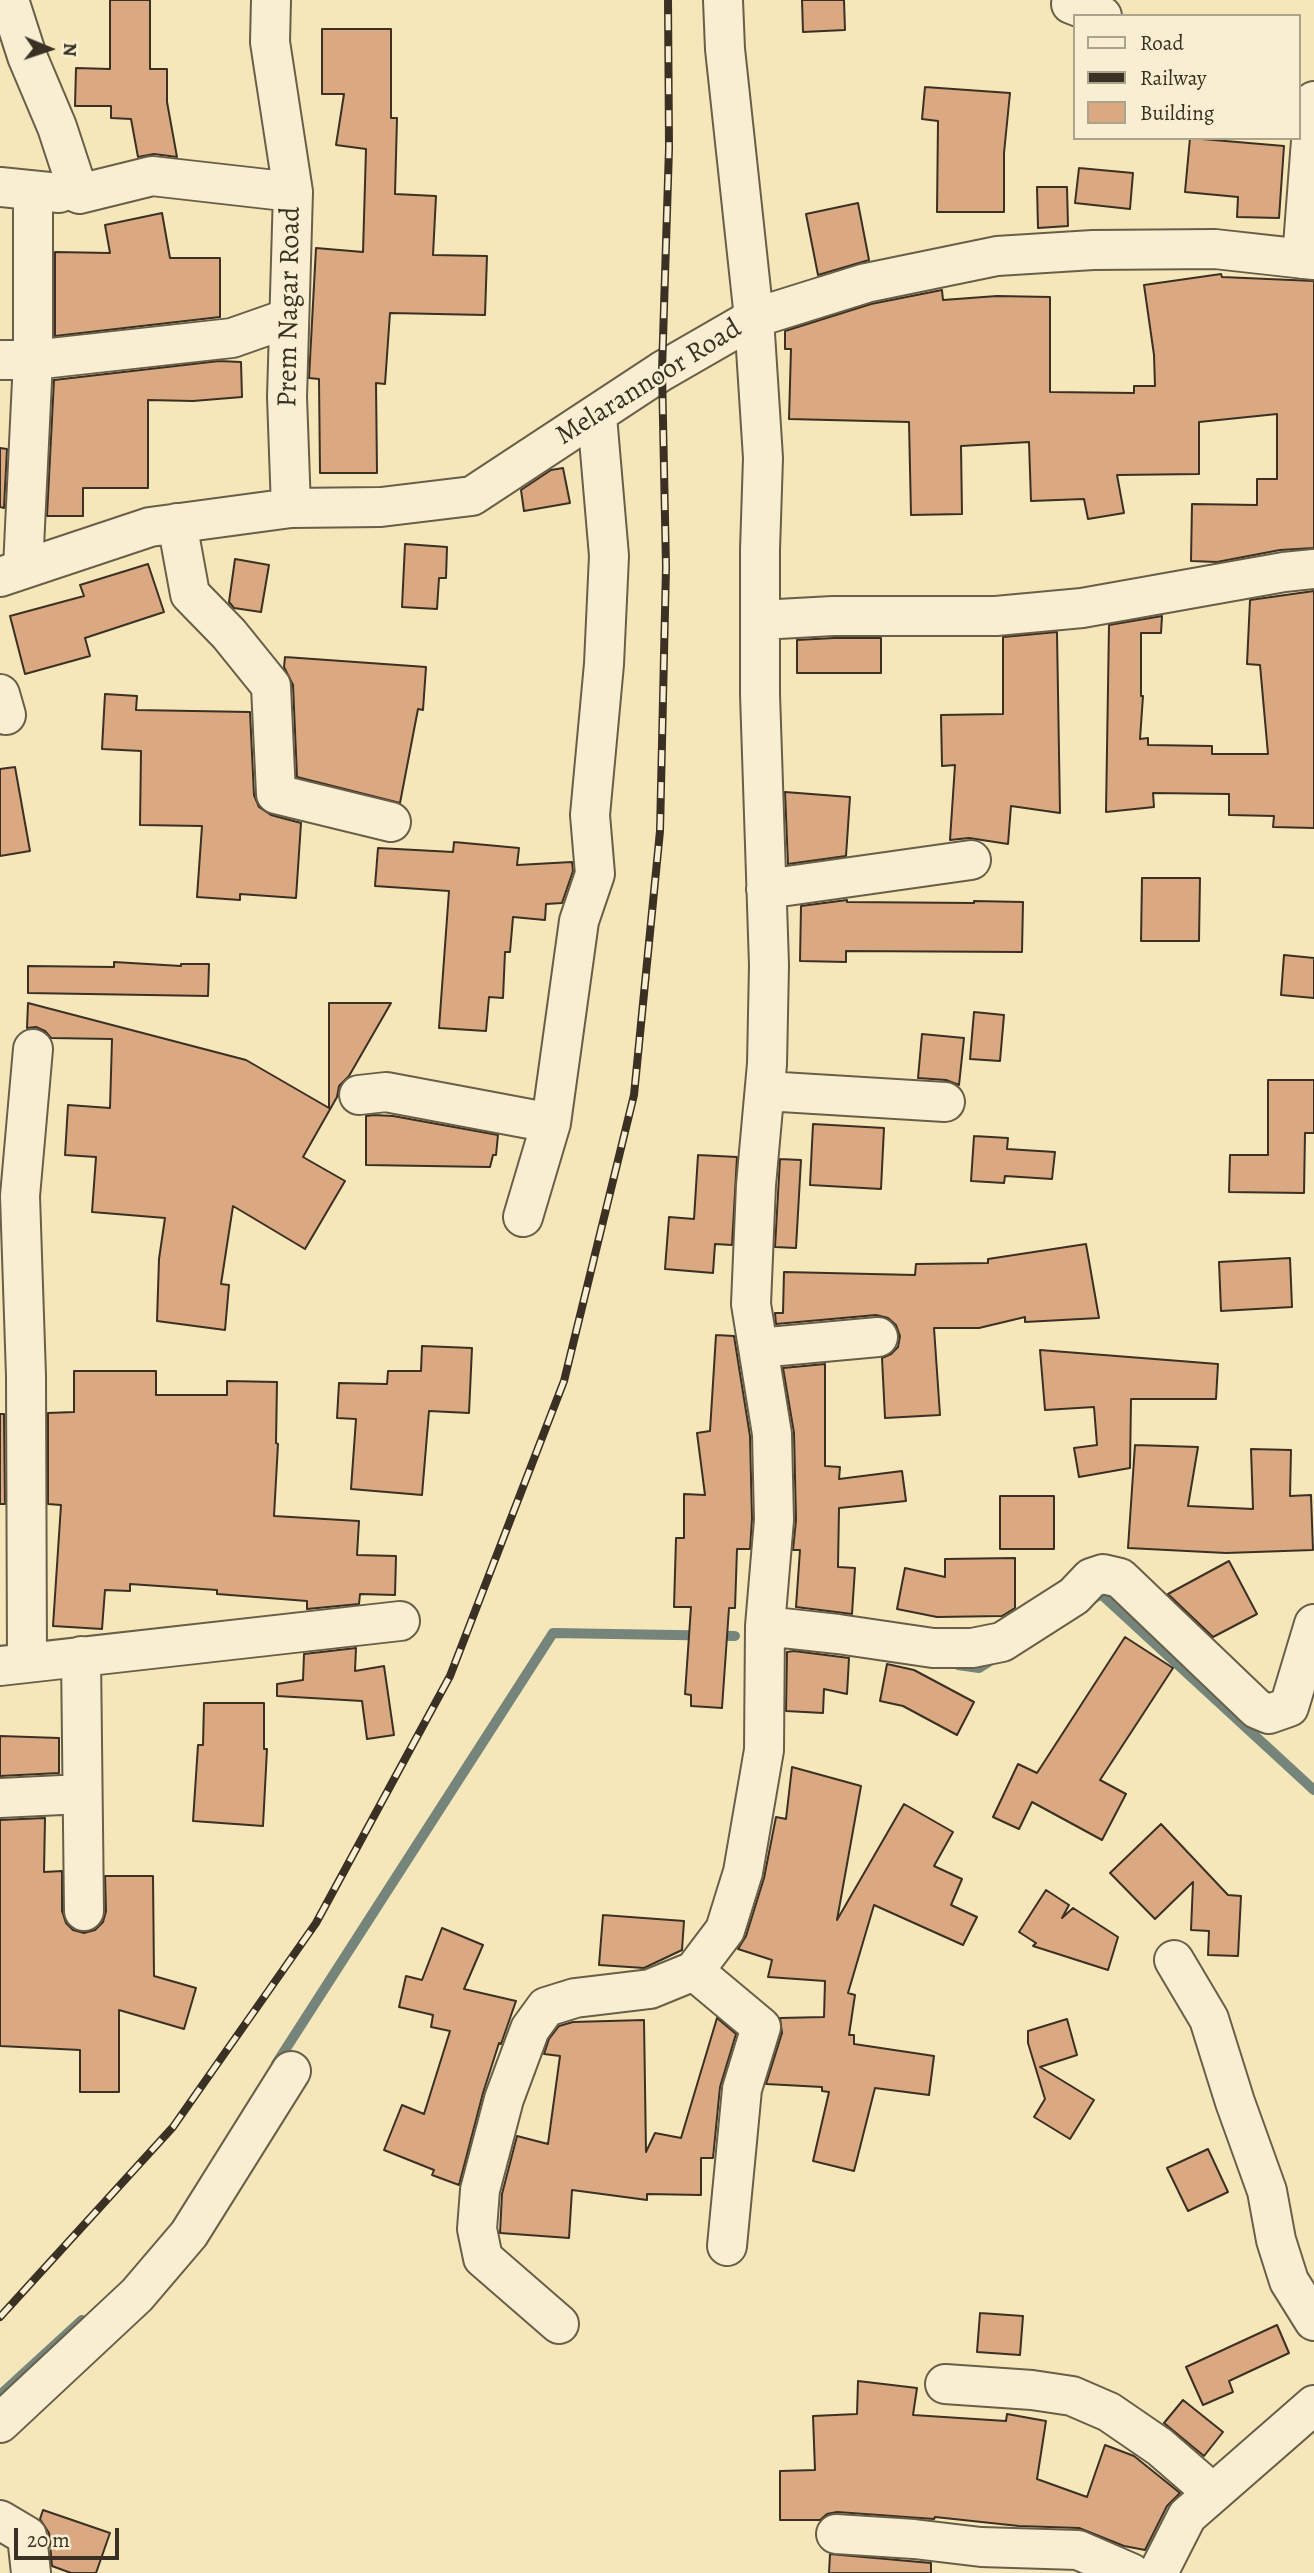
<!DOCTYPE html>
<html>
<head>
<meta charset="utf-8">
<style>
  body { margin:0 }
  #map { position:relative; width:1314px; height:2573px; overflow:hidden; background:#f5e7b9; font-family:Alegreya,serif }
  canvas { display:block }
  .legend { position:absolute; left:1073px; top:14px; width:228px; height:126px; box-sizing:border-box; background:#f8efd2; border:2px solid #aca38c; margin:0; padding:9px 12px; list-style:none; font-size:21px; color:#3a3023 }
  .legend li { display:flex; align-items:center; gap:14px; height:35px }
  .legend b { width:35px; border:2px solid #aca38c }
  .north { position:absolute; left:14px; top:14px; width:70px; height:70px; -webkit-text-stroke:5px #f8efd2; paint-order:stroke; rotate:92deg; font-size:19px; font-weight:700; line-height:28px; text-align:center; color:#3a3023 }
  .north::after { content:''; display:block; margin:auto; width:24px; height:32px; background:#3a3023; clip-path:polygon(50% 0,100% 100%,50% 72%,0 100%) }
  .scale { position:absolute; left:14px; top:2528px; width:105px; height:32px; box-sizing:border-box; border:4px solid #3a3023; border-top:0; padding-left:9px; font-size:21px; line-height:24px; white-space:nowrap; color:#3a3023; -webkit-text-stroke:5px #f8efd2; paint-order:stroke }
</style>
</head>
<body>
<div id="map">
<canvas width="1314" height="2573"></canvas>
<ul class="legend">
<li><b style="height:9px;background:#f8efd2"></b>Road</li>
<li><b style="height:9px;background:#3a3023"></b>Railway</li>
<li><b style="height:19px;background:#daa982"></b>Building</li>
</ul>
<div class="north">N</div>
<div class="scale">20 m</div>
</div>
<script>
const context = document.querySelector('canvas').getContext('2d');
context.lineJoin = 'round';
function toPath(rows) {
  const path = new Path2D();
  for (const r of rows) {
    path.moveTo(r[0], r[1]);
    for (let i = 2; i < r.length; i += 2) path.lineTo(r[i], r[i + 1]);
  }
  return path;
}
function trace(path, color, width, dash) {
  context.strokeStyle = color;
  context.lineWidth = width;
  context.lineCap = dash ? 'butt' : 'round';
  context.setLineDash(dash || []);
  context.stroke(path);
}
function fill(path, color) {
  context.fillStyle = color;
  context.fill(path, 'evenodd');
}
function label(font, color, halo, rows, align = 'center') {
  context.font = font + ' Alegreya,serif';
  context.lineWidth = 5;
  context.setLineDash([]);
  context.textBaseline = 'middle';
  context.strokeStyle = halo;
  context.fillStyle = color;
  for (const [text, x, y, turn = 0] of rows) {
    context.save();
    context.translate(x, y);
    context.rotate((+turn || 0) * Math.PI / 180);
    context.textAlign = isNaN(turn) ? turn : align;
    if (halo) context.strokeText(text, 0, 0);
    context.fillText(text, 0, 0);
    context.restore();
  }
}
trace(toPath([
  [1090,1601,1101,1594,1314,1790],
  [958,1665,979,1668,995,1658],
  [276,2064,553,1633,735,1636],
  [0,2395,82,2320]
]), '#76857c', 10);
const building = toPath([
  [110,0,150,0,150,69,167,69,167,102,177,157,154,154,138,157,131,119,111,118,111,106,75,106,76,68,110,69,110,0],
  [802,0,844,0,845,30,803,32,802,0],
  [322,29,391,29,391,118,397,118,395,194,436,196,433,255,487,256,485,315,390,313,385,384,376,383,377,473,320,473,319,379,309,378,316,248,363,252,366,149,336,145,344,94,322,94,322,29],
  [925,87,1010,93,1004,153,1004,212,937,212,938,121,922,119,925,87],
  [1190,138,1284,146,1279,218,1237,217,1238,197,1185,192,1190,138],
  [1079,168,1133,173,1130,209,1075,203,1079,168],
  [1037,187,1067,187,1068,226,1038,228,1037,187],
  [858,203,869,260,818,275,806,214,858,203],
  [162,213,170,258,220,258,220,317,55,336,55,252,110,253,105,225,162,213],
  [1221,274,1222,277,1314,281,1314,548,1280,550,1217,562,1191,561,1192,504,1257,505,1257,479,1277,479,1277,414,1199,422,1199,474,1117,475,1124,513,1088,519,1084,499,1031,501,1029,442,961,446,962,514,911,515,909,422,789,419,791,349,785,349,785,331,871,304,942,290,943,300,997,296,1050,297,1050,392,1134,393,1134,386,1155,386,1154,355,1144,285,1221,274],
  [219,361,241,362,242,397,193,401,148,400,148,488,83,488,83,516,47,516,54,380,219,361],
  [0,448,7,449,4,508,0,507,0,448],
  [563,468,570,503,524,511,521,490,551,470,563,468],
  [405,544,447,547,446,578,439,578,437,609,402,607,405,544],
  [235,559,269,565,261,612,234,608,229,602,235,559],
  [148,564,164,612,85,638,90,656,25,674,10,616,84,596,80,585,148,564],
  [1314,591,1314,828,1273,827,1274,816,1229,815,1229,794,1153,793,1154,807,1106,812,1109,625,1162,616,1161,633,1141,633,1141,696,1143,696,1140,739,1148,738,1148,745,1212,746,1212,754,1268,754,1260,665,1247,664,1250,600,1314,591],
  [1057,632,1060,813,1011,806,1008,844,969,838,950,840,955,765,942,766,941,715,1003,714,1003,637,1057,632],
  [834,638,881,638,881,673,797,673,797,640,834,638],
  [285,657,426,667,423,710,418,709,400,803,297,777,293,685,284,667,285,657],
  [105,694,137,696,136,710,250,712,254,795,259,807,271,815,301,823,296,898,240,894,240,900,197,897,202,826,140,825,141,751,102,749,105,694],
  [15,767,30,851,0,856,0,769,15,767],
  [785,792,850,797,846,856,788,864,785,792],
  [454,842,519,848,517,865,572,862,573,871,562,903,546,904,545,920,513,917,510,952,505,952,503,998,489,997,486,1031,439,1028,449,891,375,886,378,848,453,852,454,842],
  [1142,878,1200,878,1199,941,1141,941,1142,878],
  [847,900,847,902,974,903,974,901,1023,902,1022,952,846,951,846,962,800,961,801,906,847,900],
  [1284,955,1314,958,1314,998,1281,995,1284,955],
  [114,962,181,966,181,964,209,964,208,996,28,993,28,966,114,967,114,962],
  [28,1003,246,1060,329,1108,329,1003,391,1003,349,1076,339,1086,337,1097,303,1157,345,1181,305,1249,233,1206,221,1284,229,1285,225,1330,157,1321,159,1259,165,1218,92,1212,96,1157,65,1155,68,1105,110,1108,112,1039,51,1038,45,1031,36,1027,27,1028,28,1003],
  [974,1012,1004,1015,1000,1061,970,1059,974,1012],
  [922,1034,964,1038,959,1085,946,1080,918,1078,922,1034],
  [1268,1080,1314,1080,1314,1133,1305,1133,1304,1193,1229,1192,1230,1155,1268,1155,1268,1080],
  [374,1115,393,1116,498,1135,496,1155,493,1155,490,1167,366,1165,366,1116,374,1115],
  [813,1124,884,1128,881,1189,810,1185,813,1124],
  [974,1136,1008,1138,1007,1149,1055,1152,1052,1179,1005,1176,1004,1183,971,1181,974,1136],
  [698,1155,737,1157,732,1245,715,1244,713,1273,665,1269,669,1217,694,1219,698,1155],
  [780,1159,801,1160,796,1248,775,1247,780,1159],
  [1086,1244,1099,1318,1025,1322,1025,1317,979,1328,934,1328,940,1415,885,1418,882,1358,891,1354,898,1347,900,1336,896,1325,888,1318,876,1315,776,1324,775,1313,783,1313,784,1272,915,1275,916,1264,988,1263,988,1259,1086,1244],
  [1290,1258,1292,1307,1221,1311,1219,1262,1290,1258],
  [716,1335,734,1336,750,1436,752,1519,750,1549,737,1549,735,1608,729,1608,722,1708,691,1706,691,1695,685,1694,691,1607,674,1607,676,1538,684,1538,684,1494,705,1495,697,1433,710,1431,716,1335],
  [422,1346,472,1348,469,1413,429,1411,422,1495,351,1489,356,1419,337,1418,339,1383,387,1384,388,1371,421,1371,422,1346],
  [1040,1350,1218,1364,1216,1399,1131,1399,1130,1468,1079,1477,1074,1448,1097,1445,1094,1407,1045,1410,1040,1350],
  [825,1364,825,1466,840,1467,839,1479,902,1471,906,1501,839,1508,838,1567,855,1568,852,1614,796,1607,800,1550,793,1550,796,1520,794,1433,783,1368,825,1364],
  [74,1371,156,1371,156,1395,227,1395,227,1381,277,1382,276,1443,278,1444,274,1516,359,1521,357,1555,396,1556,395,1595,360,1594,359,1604,307,1609,307,1601,217,1594,217,1590,130,1584,130,1591,105,1590,102,1629,53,1626,61,1505,48,1504,48,1413,74,1412,74,1371],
  [0,1414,4,1414,5,1504,0,1504,0,1414],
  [1135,1445,1198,1447,1188,1506,1253,1509,1251,1449,1291,1450,1290,1496,1311,1495,1313,1550,1226,1553,1128,1548,1135,1445],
  [1000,1496,1054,1496,1054,1549,1000,1549,1000,1496],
  [1015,1558,1015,1608,1002,1616,937,1617,897,1609,905,1568,945,1577,945,1559,1015,1558],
  [1229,1561,1257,1614,1213,1637,1168,1594,1229,1561],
  [1125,1637,1173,1668,1100,1780,1126,1794,1102,1840,1032,1802,1019,1829,993,1817,1018,1764,1037,1773,1125,1637],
  [356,1648,355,1671,384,1666,394,1735,367,1739,362,1701,277,1696,277,1684,303,1680,304,1654,356,1648],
  [794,1651,849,1658,847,1694,824,1689,823,1713,786,1711,787,1652,794,1651],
  [887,1664,914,1670,974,1702,957,1735,903,1706,880,1701,887,1664],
  [204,1703,264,1703,264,1749,267,1749,263,1826,193,1821,198,1745,203,1745,204,1703],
  [0,1736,59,1738,59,1773,0,1776,0,1736],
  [792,1767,861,1786,837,1920,904,1804,953,1832,934,1866,962,1879,951,1905,977,1917,963,1945,874,1905,848,1993,855,1995,849,2035,854,2035,854,2044,934,2056,929,2095,875,2088,854,2171,813,2161,829,2092,822,2091,822,2087,766,2084,782,2033,780,2018,824,2017,825,1981,768,1977,772,1960,738,1949,746,1936,764,1878,776,1817,786,1819,792,1767],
  [45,1818,44,1872,62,1871,62,1911,66,1923,73,1930,84,1933,95,1930,103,1922,106,1911,105,1876,153,1876,154,1976,196,1988,184,2029,119,2010,119,2092,80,2092,80,2050,0,2046,0,1820,45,1818],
  [1161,1824,1228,1895,1241,1896,1238,1956,1208,1955,1209,1931,1191,1930,1193,1882,1155,1919,1110,1873,1161,1824],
  [1046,1890,1069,1905,1062,1918,1073,1908,1118,1937,1108,1970,1033,1946,1036,1943,1019,1932,1046,1890],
  [603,1915,684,1921,682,1950,644,1968,599,1965,603,1915],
  [442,1928,483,1945,464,1989,516,2001,501,2044,499,2043,483,2093,459,2185,432,2175,434,2170,384,2150,402,2105,424,2114,450,2031,431,2027,433,2015,399,2007,406,1976,422,1980,442,1928],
  [717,2018,736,2034,720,2087,713,2158,701,2158,701,2195,647,2194,647,2200,572,2190,569,2238,500,2233,502,2194,517,2136,548,2144,560,2056,544,2054,549,2039,559,2026,573,2022,644,2020,646,2152,655,2133,681,2138,717,2018],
  [1067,2019,1077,2055,1040,2067,1094,2100,1070,2139,1034,2117,1045,2099,1028,2043,1028,2031,1067,2019],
  [1208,2149,1228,2192,1188,2211,1167,2168,1208,2149],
  [980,2313,1023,2316,1020,2355,977,2352,980,2313],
  [1277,2325,1289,2353,1229,2381,1233,2392,1203,2405,1186,2367,1277,2325],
  [858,2381,917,2388,913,2415,1006,2421,1007,2414,1046,2421,1037,2479,1087,2497,1105,2445,1134,2456,1180,2493,1167,2506,1145,2550,1124,2546,1079,2528,1019,2526,935,2517,934,2519,837,2512,827,2514,820,2520,780,2520,780,2471,815,2470,813,2416,857,2414,858,2381],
  [1183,2400,1223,2432,1204,2456,1164,2423,1183,2400],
  [43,2510,110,2533,96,2573,71,2573,52,2566,49,2533,40,2519,43,2510],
  [830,2554,931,2563,931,2573,829,2573,830,2554]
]);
fill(building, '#daa982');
trace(building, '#3a3023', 2);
const minor = toPath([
  [9,0,27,56,57,127,79,194,152,176,293,192,287,397,291,508],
  [271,0,270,42,293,192],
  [1071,4,1102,16],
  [0,187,59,193],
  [1302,259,1314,101],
  [0,360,33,360,232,338,289,318],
  [177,523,190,594,229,634,271,686,276,794,391,822],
  [23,568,33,360,33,192],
  [0,577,150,527,291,508,381,507,472,496,662,371,754,318,866,283,997,256,1093,250,1215,249,1314,260],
  [760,620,833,616,996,616,1082,608,1284,572,1314,569],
  [0,694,6,715],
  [766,889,971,860],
  [765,1091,945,1102],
  [359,1095,386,1092,551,1123],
  [523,1217,551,1123,579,921,595,874,590,815,604,664,609,556,597,416],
  [758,1348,878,1337],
  [765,1626,838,1634,933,1648,972,1648,1002,1642,1074,1596,1091,1578,1103,1574,1120,1578,1257,1709,1269,1714,1289,1707,1314,1624],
  [81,1656,84,1911],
  [27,1662,26,1376,20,1196,33,1049],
  [0,1666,400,1621],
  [0,1798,82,1794],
  [1174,1960,1209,2019,1235,2102,1267,2191,1276,2240,1289,2281,1314,2321],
  [694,1971,761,2027,742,2089,727,2246],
  [559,2324,483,2258,477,2229,480,2190,504,2099,530,2029,546,2007,575,1998,650,1989,694,1971,725,1930,743,1872,764,1750,765,1626,774,1520,772,1434,751,1304,756,1185,767,1064,769,965,760,694,760,550,763,458,754,318,725,49,723,0],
  [945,2384,1032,2390,1072,2396,1109,2412,1160,2447,1213,2493],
  [0,2423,137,2295,189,2234,291,2071],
  [0,2520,27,2536,31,2573],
  [836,2534,914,2539,981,2547,1078,2550,1131,2573],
  [1158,2573,1187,2516,1314,2405]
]);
trace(minor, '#695e48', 42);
trace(minor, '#f8efd2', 38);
const rail = toPath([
  [0,2317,173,2127,316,1923,450,1676,564,1381,634,1095,660,831,666,567,662,371,669,148,668,0]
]);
trace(rail, '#3a3023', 8);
trace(rail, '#f8efd2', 5, [16]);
label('28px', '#3a3023', '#f8efd2', [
  ["Prem Nagar Road",290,307,-89],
  ["Melarannoor Road",649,383,-32]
]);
</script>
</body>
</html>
